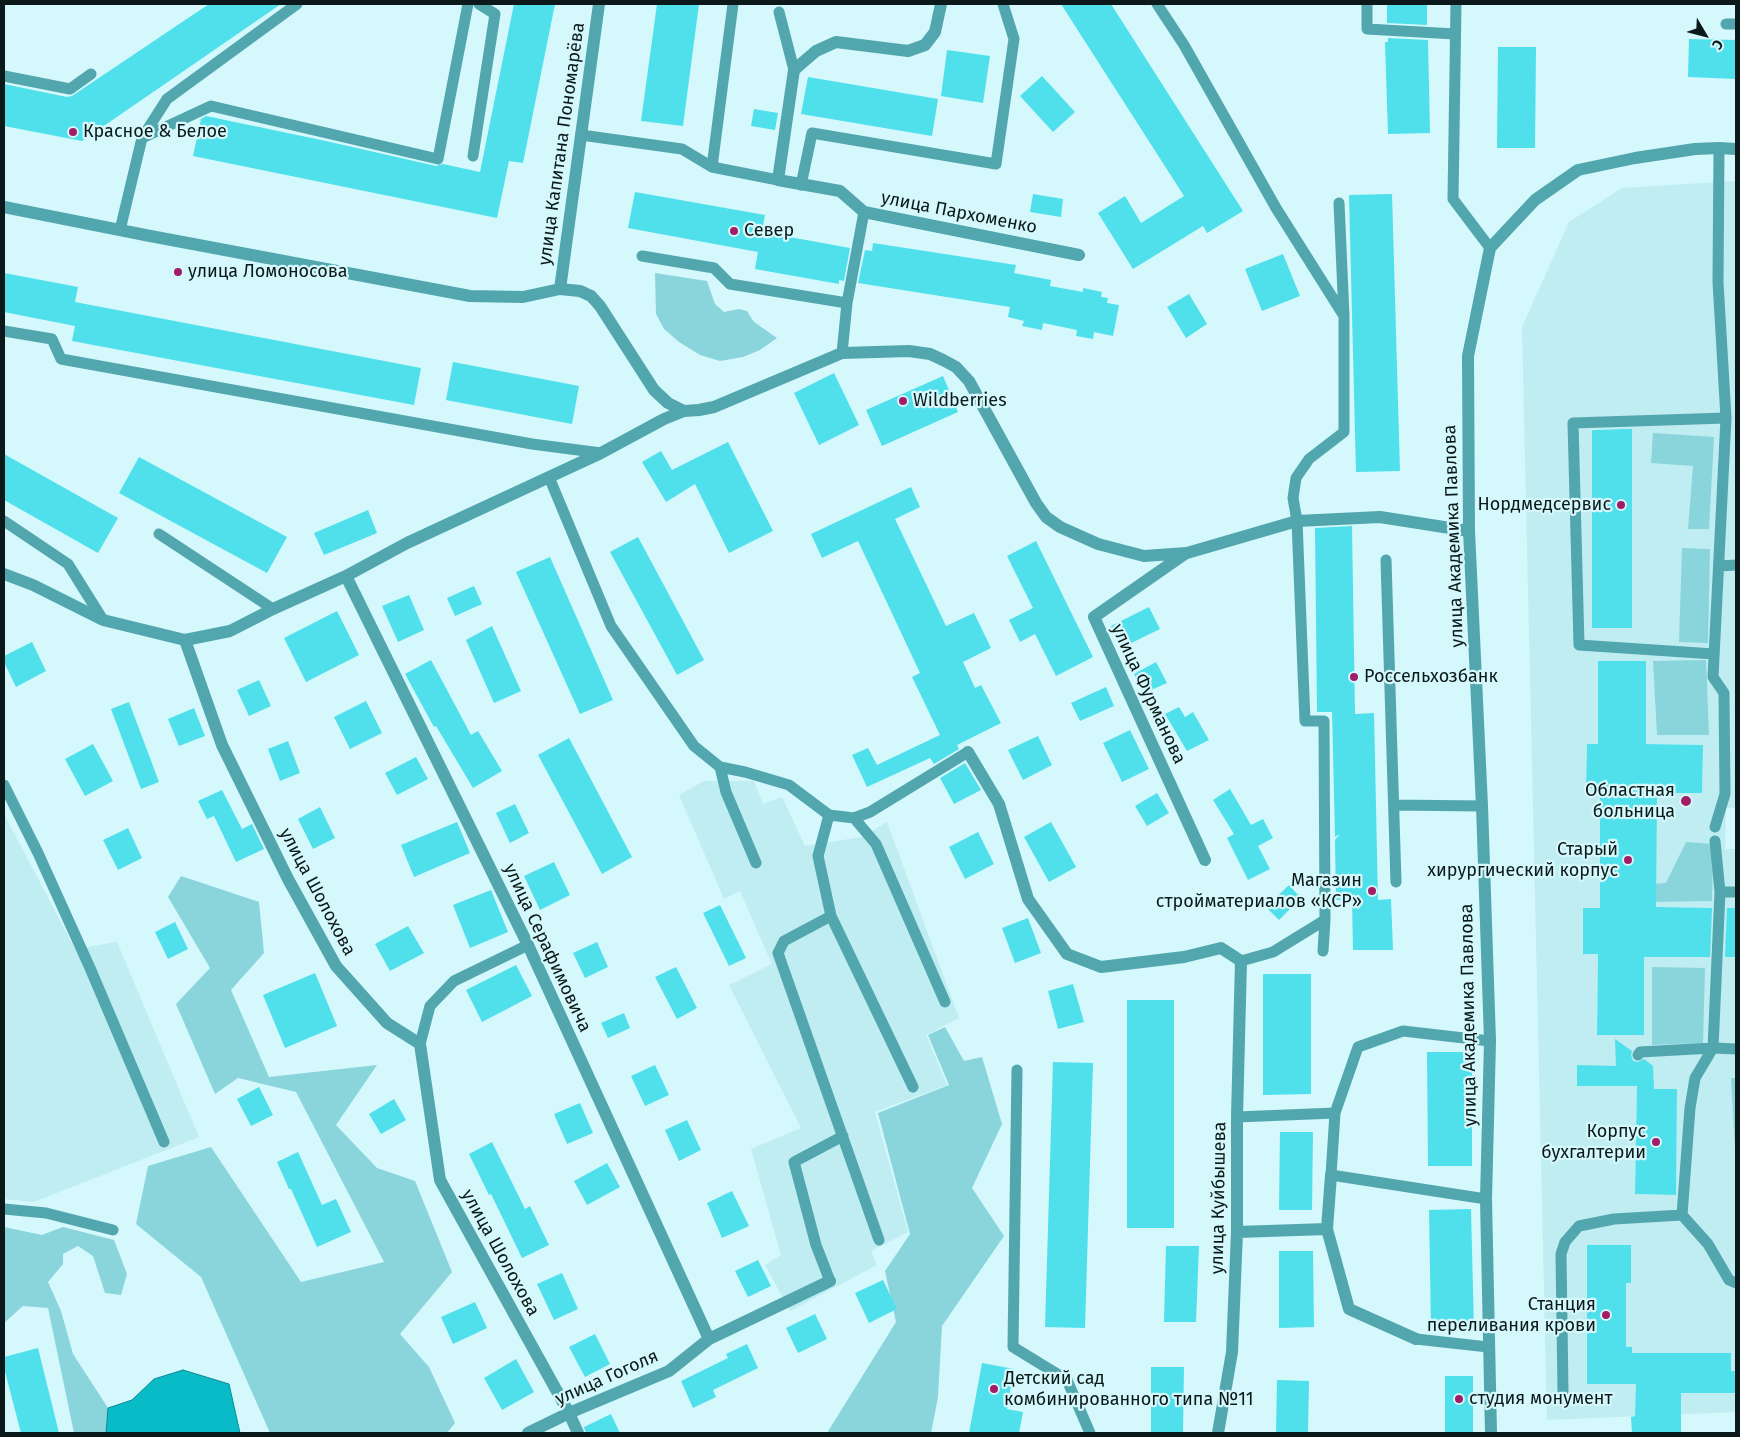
<!DOCTYPE html>
<html>
<head>
<meta charset="utf-8">
<style>
  body { margin:0 }
  #map { position:relative; width:1740px; height:1437px; overflow:hidden; background:#d4f8fb; font-family:"Fira Sans",sans-serif }
  canvas { display:block }
  .frame { position:absolute; inset:0; border:5px solid #0c191a; pointer-events:none }
  .north { position:absolute; left:1680px; top:10px; width:50px; height:50px; -webkit-text-stroke:4px #d4f8fb; paint-order:stroke; rotate:127deg; font-size:14px; font-weight:700; line-height:20px; text-align:center; color:#0c191a }
  .north::after { content:''; display:block; margin:auto; width:18px; height:22px; background:#0c191a; clip-path:polygon(50% 0,100% 100%,50% 72%,0 100%) }
</style>
</head>
<body>
<div id="map">
<canvas width="1740" height="1437"></canvas>
<div class="frame"></div>
<div class="north">С</div>
</div>
<script>
const context = document.querySelector('canvas').getContext('2d');
context.lineJoin = 'round';
function fill(path, color) {
  context.fillStyle = color;
  context.fill(path, 'evenodd');
}
function toPath(rows) {
  const path = new Path2D();
  for (const r of rows) {
    path.moveTo(r[0], r[1]);
    for (let i = 2; i < r.length; i += 2) path.lineTo(r[i], r[i + 1]);
  }
  return path;
}
function trace(path, color, width, dash) {
  context.strokeStyle = color;
  context.lineWidth = width;
  context.lineCap = dash ? 'butt' : 'round';
  context.setLineDash(dash || []);
  context.stroke(path);
}
function label(font, color, halo, rows, align = 'center') {
  context.font = font + ' "Fira Sans",sans-serif';
  context.lineWidth = 4.5;
  context.setLineDash([]);
  context.textBaseline = 'middle';
  context.strokeStyle = halo;
  context.fillStyle = color;
  for (const [text, x, y, turn = 0] of rows) {
    context.save();
    context.translate(x, y);
    context.rotate((+turn || 0) * Math.PI / 180);
    context.textAlign = isNaN(turn) ? turn : align;
    if (halo) context.strokeText(text, 0, 0);
    context.fillText(text, 0, 0);
    context.restore();
  }
}
fill(toPath([
  [1736,181,1736,808,1726,808,1725,849,1736,849,1736,1412,1547,1420,1522,327,1569,222,1622,188],
  [1592,429,1632,429,1632,628,1592,628],
  [1598,661,1646,662,1646,744,1703,745,1702,793,1636,793,1640,907,1709,908,1709,957,1644,957,1644,1035,1597,1034,1598,954,1583,954,1600,908,1600,788,1586,788,1587,744,1598,744],
  [1637,1089,1677,1089,1676,1195,1635,1194],
  [704,781,754,781,763,804,782,797,805,846,862,837,887,822,959,1018,926,1035,947,1085,875,1112,908,1232,871,1251,877,1265,790,1311,765,1265,781,1255,751,1149,801,1128,729,985,772,964,740,891,724,899,679,795],
  [4,814,75,949,117,942,199,1137,34,1202,4,1199]
]), '#bfedf1');
fill(toPath([
  [655,273,707,281,715,304,724,312,739,309,747,311,754,322,777,338,760,350,743,357,720,361,700,355,679,342,664,329,656,314],
  [1653,433,1714,437,1709,529,1688,529,1693,466,1651,463],
  [1682,548,1710,549,1708,643,1679,642],
  [1706,660,1709,735,1657,735,1653,661],
  [1686,842,1713,844,1712,901,1650,902,1650,884,1666,883],
  [181,876,259,902,264,953,231,990,269,1077,377,1065,336,1125,377,1168,415,1181,452,1272,400,1334,429,1367,455,1423,447,1433,270,1433,201,1277,136,1224,148,1166,211,1147,301,1282,384,1262,296,1092,238,1078,215,1094,176,1004,210,968,168,897],
  [1652,967,1705,968,1703,1043,1652,1045],
  [945,1027,964,1061,982,1057,1002,1124,972,1188,1004,1236,942,1326,938,1397,931,1433,827,1433,896,1322,885,1271,910,1234,878,1113,949,1085,928,1035],
  [1731,1078,1736,1078,1736,1148,1735,1148],
  [4,1227,42,1235,63,1227,114,1240,127,1274,121,1295,105,1293,93,1256,78,1246,63,1254,63,1264,48,1282,61,1311,73,1354,108,1408,106,1433,74,1433,48,1308,23,1306,4,1323]
]), '#8ad5dc');
const water = toPath([
  [183,1370,229,1384,240,1433,106,1433,108,1408,132,1400,154,1379,183,1370]
]);
fill(water, '#09bbc7');
trace(water, '#0a8a93', 1);
fill(toPath([
  [209,4,281,4,82,141,4,126,4,84,67,97,72,96],
  [514,4,555,4,523,163,509,161,497,218,193,156,201,119,206,116,326,141,436,166,443,164,480,172],
  [657,4,699,4,683,126,641,121],
  [1061,4,1111,4,1243,211,1207,233,1203,226,1133,269,1098,213,1125,196,1141,223,1184,196],
  [1387,4,1427,4,1427,25,1387,23],
  [1388,38,1428,40,1430,133,1388,134,1385,42,1388,42],
  [1689,39,1736,40,1736,79,1688,77],
  [1498,47,1536,47,1535,148,1497,148],
  [947,50,990,56,983,103,941,96],
  [1042,76,1075,112,1053,132,1020,96],
  [808,77,938,99,932,136,801,114],
  [754,109,778,113,775,130,751,126],
  [635,192,765,215,762,232,850,248,844,281,839,280,839,284,755,269,758,252,628,228],
  [1033,194,1063,199,1061,217,1030,212],
  [1392,194,1400,471,1356,472,1349,195],
  [873,243,1016,265,1014,273,1051,280,1050,286,1083,292,1083,288,1102,292,1101,297,1108,298,1107,303,1119,305,1113,336,1094,332,1093,339,1076,336,1077,330,1043,323,1042,330,1022,326,1024,321,1008,317,1010,307,858,283,865,250,872,251],
  [1283,254,1300,296,1262,311,1245,269],
  [4,273,78,287,75,302,421,368,414,405,72,341,75,326,4,312],
  [1189,294,1207,324,1186,338,1167,307],
  [453,362,579,386,572,424,446,400],
  [834,373,859,425,819,445,794,393],
  [943,376,958,412,882,446,866,410],
  [1625,429,1632,429,1632,628,1592,628,1592,430],
  [728,442,773,531,729,553,695,484,666,502,642,462,661,451,672,470],
  [4,454,118,518,98,553,4,500],
  [139,457,287,537,267,573,119,493],
  [911,487,920,507,895,519,946,626,974,613,991,648,963,662,975,688,981,685,1001,723,957,745,959,749,934,764,930,758,867,787,852,755,868,748,877,765,940,735,912,677,920,673,858,541,822,558,811,534],
  [368,510,377,533,324,555,314,533],
  [1352,526,1355,714,1374,713,1378,900,1391,899,1393,950,1353,950,1352,900,1336,900,1335,840,1340,834,1335,837,1332,712,1317,712,1315,528],
  [638,537,704,660,677,675,610,552],
  [1036,541,1093,657,1056,676,1035,634,1020,642,1009,620,1033,608,1007,556],
  [550,557,613,700,580,714,516,572],
  [474,586,482,604,455,616,447,598],
  [409,595,424,630,398,642,382,606],
  [1149,607,1160,629,1121,648,1111,626],
  [337,611,359,655,306,682,284,638],
  [492,626,521,691,494,703,466,640],
  [32,642,46,671,16,687,4,662,4,656],
  [431,660,471,735,478,731,502,771,473,788,436,726,434,727,405,674],
  [1598,661,1646,661,1646,744,1703,745,1702,793,1657,793,1656,907,1712,908,1710,957,1644,957,1644,1035,1597,1035,1598,954,1583,954,1583,908,1600,908,1600,788,1586,788,1587,744,1598,744],
  [1156,662,1167,683,1144,693,1134,674],
  [259,680,271,706,249,716,237,690],
  [1106,687,1114,706,1080,721,1071,703],
  [366,701,382,733,350,749,334,717],
  [129,702,159,782,141,789,111,709],
  [1179,707,1185,717,1193,712,1209,740,1187,751,1165,714],
  [194,708,205,736,179,746,168,719],
  [1130,730,1149,769,1122,782,1103,743],
  [1038,736,1052,765,1023,780,1008,750],
  [569,738,632,857,602,874,538,755],
  [288,741,300,773,280,781,268,749],
  [93,744,113,781,85,796,65,759],
  [416,757,428,779,397,795,385,773],
  [965,763,981,790,954,804,940,778],
  [1230,789,1251,825,1263,819,1273,838,1258,846,1270,869,1248,880,1227,838,1234,834,1213,800],
  [222,790,242,829,252,824,264,849,236,862,214,816,207,819,198,801],
  [1157,793,1169,813,1147,826,1135,806],
  [515,804,529,833,510,843,496,813],
  [320,807,335,838,313,849,298,819],
  [457,822,470,853,414,877,401,845],
  [1051,822,1076,867,1049,882,1024,837],
  [128,828,142,858,118,870,103,840],
  [978,832,994,864,965,879,949,847],
  [554,862,570,895,540,910,524,876],
  [1289,885,1301,898,1279,920,1266,907],
  [491,890,508,932,470,948,453,905],
  [720,905,746,958,729,966,703,913],
  [1727,908,1736,908,1736,957,1725,957],
  [1028,918,1041,953,1015,963,1002,928],
  [175,922,188,949,168,959,155,932],
  [408,926,424,953,390,971,375,944],
  [597,942,608,967,585,978,573,953],
  [516,965,532,996,482,1022,466,990],
  [676,967,697,1008,677,1019,655,977],
  [315,973,337,1026,285,1048,263,995],
  [1263,974,1311,974,1311,1094,1263,1095],
  [1073,984,1084,1022,1058,1029,1048,991],
  [1127,1000,1174,1000,1174,1228,1127,1228],
  [624,1013,630,1028,608,1038,601,1023],
  [1615,1039,1632,1051,1631,1055,1633,1061,1638,1062,1644,1059,1653,1066,1654,1089,1677,1089,1676,1195,1635,1194,1637,1086,1577,1086,1577,1065,1616,1066],
  [1427,1052,1472,1052,1472,1166,1428,1166],
  [1053,1062,1093,1063,1085,1328,1045,1327],
  [655,1065,669,1095,645,1106,631,1076],
  [259,1087,273,1115,251,1126,237,1099],
  [394,1099,406,1120,381,1134,369,1114],
  [580,1103,593,1133,567,1144,554,1114],
  [687,1120,701,1150,679,1161,665,1130],
  [1280,1132,1313,1132,1312,1210,1279,1210],
  [492,1142,525,1209,530,1206,549,1245,522,1258,491,1194,489,1195,469,1154],
  [298,1152,322,1205,336,1199,351,1232,317,1247,291,1189,289,1189,277,1162],
  [607,1163,620,1187,587,1205,574,1181],
  [732,1191,749,1226,722,1238,707,1203],
  [1471,1209,1474,1329,1431,1330,1429,1210],
  [1587,1245,1631,1245,1631,1283,1626,1283,1626,1347,1632,1347,1632,1353,1731,1353,1731,1371,1736,1371,1736,1393,1681,1393,1681,1433,1632,1433,1631,1417,1635,1416,1636,1384,1587,1384],
  [1166,1246,1199,1246,1196,1322,1164,1322],
  [1279,1251,1313,1251,1314,1327,1279,1328],
  [758,1260,771,1286,748,1297,735,1271],
  [562,1273,578,1309,554,1320,537,1284],
  [883,1280,897,1309,869,1323,855,1293],
  [475,1302,487,1328,453,1344,441,1317],
  [815,1314,827,1339,798,1353,786,1328],
  [595,1334,610,1364,585,1377,569,1347],
  [747,1344,758,1368,713,1390,716,1397,693,1408,681,1381,728,1358,726,1354],
  [38,1348,59,1433,21,1433,4,1368,4,1357],
  [516,1359,534,1392,502,1410,484,1378],
  [982,1363,1014,1369,1007,1409,1023,1412,1019,1433,969,1433],
  [1151,1367,1184,1367,1183,1433,1151,1433],
  [1445,1376,1473,1376,1473,1433,1445,1433],
  [1277,1380,1309,1381,1308,1433,1276,1433],
  [611,1414,620,1433,586,1433,584,1427]
]), '#4fe0ec');
trace(toPath([
  [1157,4,1184,45,1276,208,1344,316],
  [1367,4,1367,29,1455,34],
  [1456,4,1453,199,1490,248],
  [779,12,794,70],
  [1726,24,1736,24],
  [4,76,70,89,91,74],
  [581,135,682,149,712,167,778,180],
  [142,138,211,106,438,159,468,4],
  [473,156,495,14,479,4],
  [712,167,733,4],
  [801,185,812,133,996,164,1014,39,1003,4],
  [120,230,142,138,167,99,297,4],
  [642,256,714,268,730,284,847,303],
  [4,331,52,339,61,359,532,444,601,453],
  [842,353,847,303,864,212],
  [549,477,611,626,694,746,720,767,745,772,789,785,829,815,854,818,870,812,968,752],
  [4,521,68,564,103,620],
  [159,534,273,609],
  [1386,560,1396,882],
  [1720,566,1736,565],
  [1714,654,1579,645,1573,423,1726,418],
  [720,767,726,792,756,863],
  [4,785,38,853,90,968,164,1142],
  [1394,805,1482,806],
  [829,815,818,856,831,916,913,1087],
  [854,818,876,844,945,1002],
  [1715,827,1725,794,1724,693,1713,677,1726,418,1718,282,1719,148],
  [1715,841,1720,892,1713,1048,1736,1049],
  [1720,892,1736,892],
  [831,916,784,941,778,953,879,1240],
  [1323,951,1325,920,1324,721,1305,721,1297,521,1293,498,1296,478,1309,459,1344,432,1344,316,1339,203],
  [1241,961,1273,952,1325,920],
  [420,1044,430,1006,454,981,528,945],
  [1638,1055,1640,1052,1713,1048],
  [1017,1070,1013,1347,1067,1380,1090,1433],
  [1335,1113,1331,1175,1486,1199],
  [1237,1117,1335,1113,1358,1047,1403,1031,1490,1041],
  [4,1209,46,1213,113,1230],
  [1682,1215,1708,1244,1729,1280,1736,1283],
  [830,1281,816,1245,794,1162,843,1136],
  [1416,1339,1488,1347],
  [1563,1392,1561,1254,1565,1242,1579,1226,1614,1219,1682,1215,1690,1108,1695,1078,1713,1048]
]), '#52a6ad', 11);
trace(toPath([
  [941,4,935,32,925,45,908,51,836,42,816,51,794,70,778,180,840,191,864,212,1079,255],
  [560,289,580,291,591,296,600,306,654,390,668,403,684,411,699,410,714,407,842,353,909,351,930,354,943,360,956,367,969,381,1036,503,1046,517,1060,527,1098,544,1144,556,1187,553,1297,521,1380,517,1469,531],
  [1186,553,1094,617,1205,860],
  [4,574,33,585,103,620,185,640,230,631,273,609,346,576,407,543,601,453,664,419,684,411],
  [346,576,528,945,709,1339],
  [185,640,222,745,288,879,336,966,387,1023,420,1044,440,1180,569,1413,578,1433],
  [968,752,999,804,1028,899,1067,954,1101,967,1184,957,1221,948,1241,961,1237,1117,1237,1232,1232,1352,1218,1433],
  [1327,1229,1331,1175],
  [1237,1232,1327,1229,1349,1309,1416,1339],
  [528,1433,569,1413,669,1371,709,1339,830,1281]
]), '#52a6ad', 12);
trace(toPath([
  [4,207,145,235,470,296,523,297,560,289,599,4],
  [1491,1433,1486,1199,1490,1041,1482,806,1469,531,1468,356,1490,248,1535,200,1578,170,1635,158,1695,149,1719,148,1736,149]
]), '#52a6ad', 12);
for (const [x, y, r, color] of [
  [73,132,5,"#a31c67"],
  [734,231,5,"#a31c67"],
  [178,272,5,"#a31c67"],
  [903,401,5,"#a31c67"],
  [1621,505,5,"#a31c67"],
  [1354,677,5,"#a31c67"],
  [1686,801,6,"#a31c67"],
  [1628,860,5,"#a31c67"],
  [1372,891,5,"#a31c67"],
  [1656,1142,5,"#a31c67"],
  [1606,1315,5,"#a31c67"],
  [994,1389,5,"#a31c67"],
  [1459,1399,5,"#a31c67"]
]) {
  const dot = new Path2D();
  dot.arc(x, y, r, 0, 2 * Math.PI);
  context.fillStyle = color;
  context.fill(dot);
  trace(dot, '#d4f8fb', 2);
}
label('18px', '#0c191a', '#d4f8fb', [
  ["Красное & Белое",83,132],
  ["Север",744,231],
  ["улица Ломоносова",188,272],
  ["Wildberries",913,401],
  ["Нордмедсервис",1611,505,"right"],
  ["Россельхозбанк",1364,677],
  ["Областная",1675,791,"right"],
  ["больница",1675,812,"right"],
  ["Старый",1618,850,"right"],
  ["хирургический корпус",1618,871,"right"],
  ["Магазин",1362,881,"right"],
  ["стройматериалов «КСР»",1362,902,"right"],
  ["Корпус",1646,1132,"right"],
  ["бухгалтерии",1646,1153,"right"],
  ["Станция",1596,1305,"right"],
  ["переливания крови",1596,1326,"right"],
  ["Детский сад",1004,1379],
  ["комбинированного типа №11",1004,1400],
  ["студия монумент",1469,1399]
], 'left');
label('18px', '#0c191a', '#d4f8fb', [
  ["улица Капитана Пономарёва",562,144,-82],
  ["улица Пархоменко",959,213,11],
  ["улица Академика Павлова",1454,536,-92],
  ["улица Фурманова",1148,694,65],
  ["улица Шолохова",317,892,62],
  ["улица Серафимовича",547,948,65],
  ["улица Академика Павлова",1469,1015,-91],
  ["улица Куйбышева",1219,1198,-89],
  ["улица Шолохова",500,1253,61],
  ["улица Гоголя",607,1378,-24]
]);
</script>
</body>
</html>
